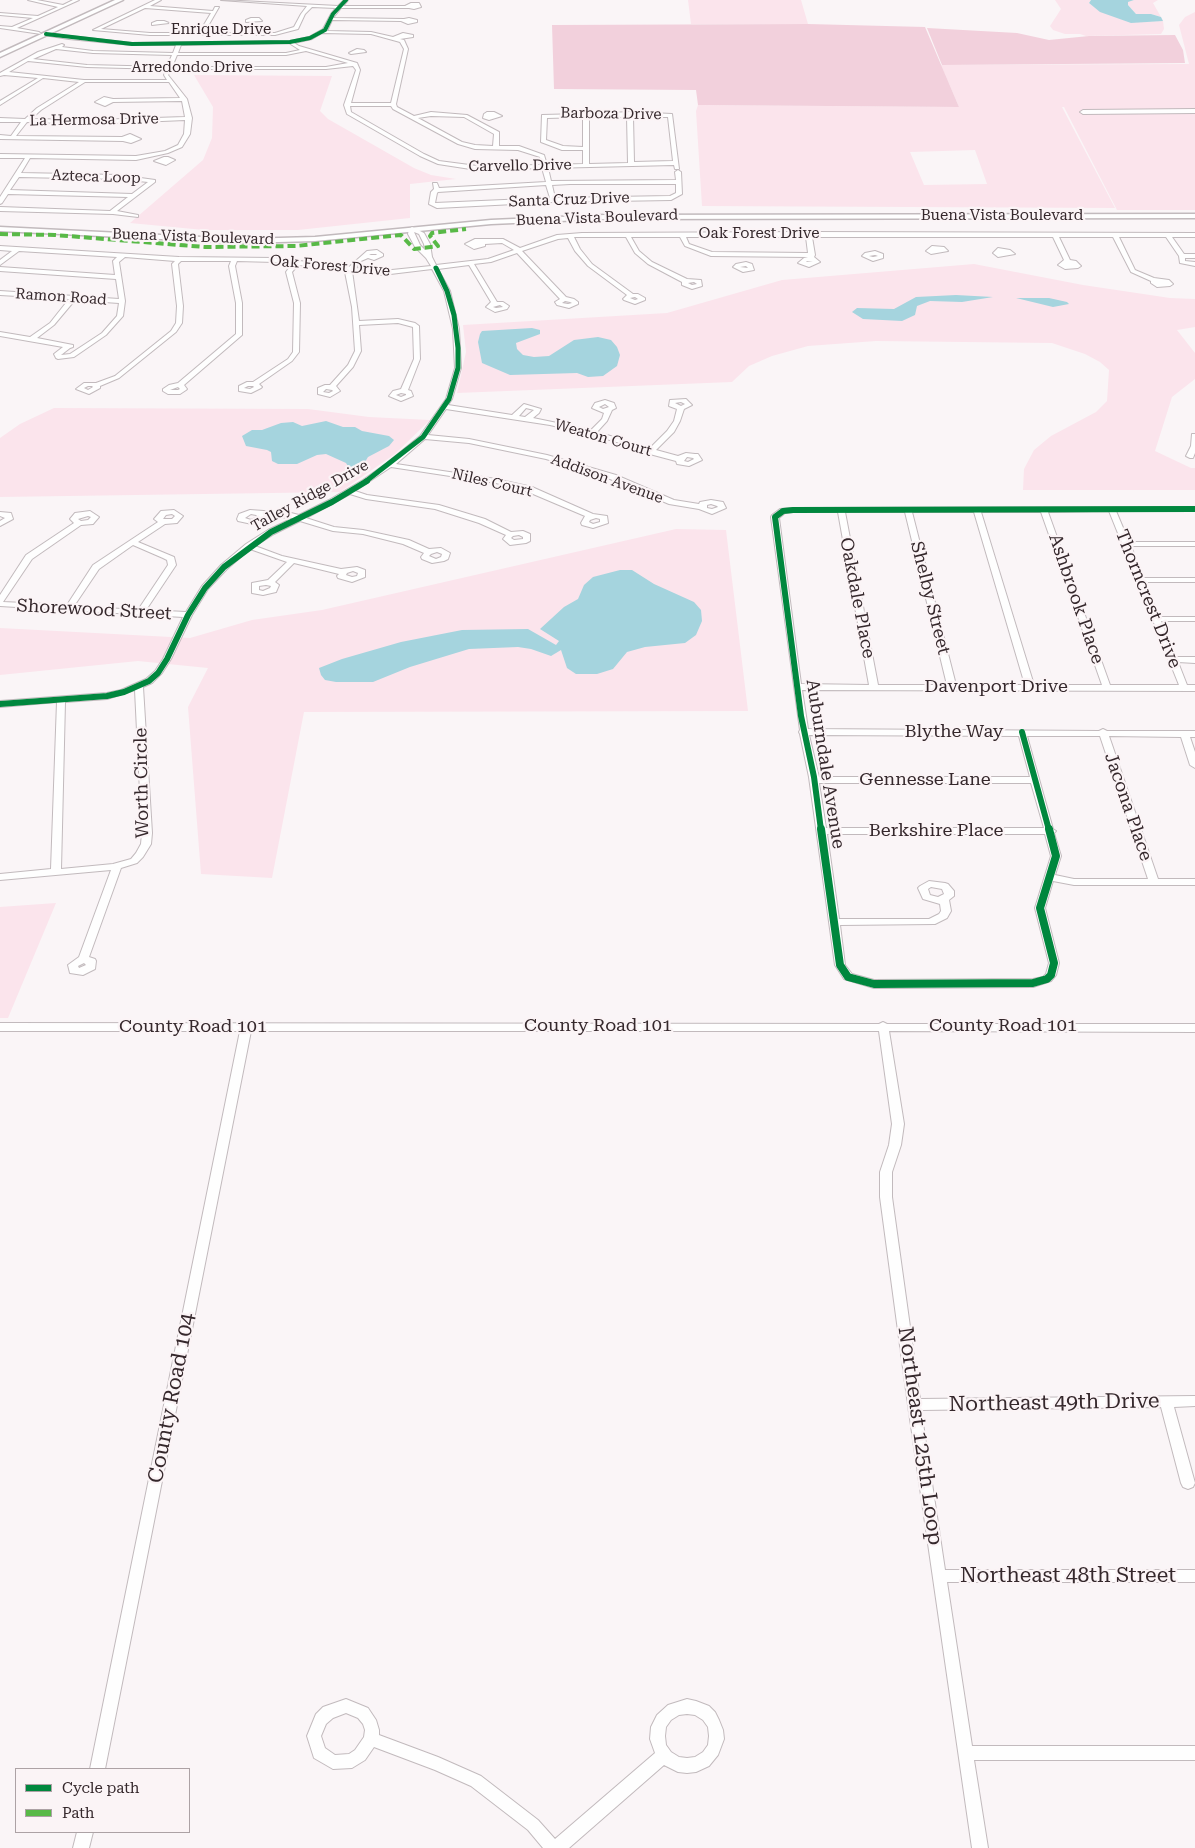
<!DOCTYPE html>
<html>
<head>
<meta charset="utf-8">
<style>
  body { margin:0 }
  #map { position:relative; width:1195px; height:1848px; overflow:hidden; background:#faf5f7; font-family:"Roboto Serif",serif }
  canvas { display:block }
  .legend { position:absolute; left:15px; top:1768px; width:175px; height:65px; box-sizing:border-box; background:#fbf4f6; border:1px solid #aca2a5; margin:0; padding:6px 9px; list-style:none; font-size:15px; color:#35282c }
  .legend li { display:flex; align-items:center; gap:10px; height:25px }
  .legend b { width:25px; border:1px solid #aca2a5 }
</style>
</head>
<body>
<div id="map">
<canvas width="1195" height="1848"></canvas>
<ul class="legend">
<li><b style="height:6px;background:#00873e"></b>Cycle path</li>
<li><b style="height:6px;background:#58b947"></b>Path</li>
</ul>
</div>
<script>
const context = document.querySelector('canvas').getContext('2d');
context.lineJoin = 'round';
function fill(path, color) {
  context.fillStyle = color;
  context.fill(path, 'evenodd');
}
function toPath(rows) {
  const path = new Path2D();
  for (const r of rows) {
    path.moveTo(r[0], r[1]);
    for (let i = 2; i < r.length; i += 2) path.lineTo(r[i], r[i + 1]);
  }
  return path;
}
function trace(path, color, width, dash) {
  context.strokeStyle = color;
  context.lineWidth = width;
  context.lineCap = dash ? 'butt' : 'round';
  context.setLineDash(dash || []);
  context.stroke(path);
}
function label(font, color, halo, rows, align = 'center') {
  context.font = font + ' "Roboto Serif",serif';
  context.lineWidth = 4.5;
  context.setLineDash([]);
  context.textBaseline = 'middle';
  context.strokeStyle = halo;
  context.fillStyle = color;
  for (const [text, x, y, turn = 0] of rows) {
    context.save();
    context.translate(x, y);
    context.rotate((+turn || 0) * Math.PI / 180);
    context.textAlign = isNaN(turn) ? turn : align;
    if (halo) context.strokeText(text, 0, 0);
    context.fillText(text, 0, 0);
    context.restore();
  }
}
fill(toPath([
  [688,0,801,0,808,24,691,24],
  [1055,0,1091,0,1089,3,1097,9,1131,22,1163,21,1164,29,1161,34,1086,36,1080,34,1065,34,1053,30,1050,26,1061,9],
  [1134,0,1158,0,1153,3,1161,17,1151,14,1136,14,1128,5,1127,2],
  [1195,12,1195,210,1117,210,1064,107,1062,107,1115,208,702,206,696,111,698,105,959,107,941,65,1189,64,1179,25,1185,17],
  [975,150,987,184,924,185,910,152],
  [194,75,332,76,320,111,328,119,414,168,431,175,456,179,410,184,410,218,298,230,204,230,130,223,203,160,212,138,213,107],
  [974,264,1083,285,1170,298,1195,299,1195,327,1177,330,1195,353,1195,379,1172,397,1155,451,1191,468,1195,468,1195,490,1023,490,1024,469,1034,450,1051,436,1096,412,1107,401,1109,370,1100,362,1085,354,1052,343,876,341,808,346,772,356,749,366,732,382,457,393,466,352,463,325,667,313,782,280],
  [54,408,308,409,369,417,430,420,395,454,340,492,0,497,0,438,20,424],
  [676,529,726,530,748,711,304,712,272,878,201,874,188,707,208,668,138,661,0,675,0,628,190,638,252,620,322,610],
  [56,903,8,1018,0,1018,0,907]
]), '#fbe4ec');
fill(toPath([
  [808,24,925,27,959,107,698,105,696,90,554,89,552,25],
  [927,28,1017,33,1049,40,1089,36,1175,35,1183,50,1185,63,942,65]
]), '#f2d0dc');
fill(toPath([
  [1091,0,1134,0,1128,2,1128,5,1136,14,1151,14,1161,17,1163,21,1131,23,1100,12,1089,3],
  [956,295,993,297,962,302,930,301,917,306,915,315,902,321,863,319,852,312,857,308,894,309,916,297],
  [1016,298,1049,298,1067,302,1069,304,1053,307],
  [532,328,540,330,540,334,516,343,517,349,523,355,534,357,549,356,574,340,598,337,611,340,617,347,620,355,617,366,603,376,588,377,577,373,510,375,482,363,478,342,480,334,482,331],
  [326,421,343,427,355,427,362,431,389,436,394,440,389,446,368,457,362,467,355,468,349,468,346,463,326,454,317,455,297,464,278,464,272,461,271,452,267,450,246,446,242,436,252,430,262,430,281,423,293,422,302,426],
  [620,570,632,570,654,584,694,602,701,610,702,621,696,635,685,643,645,647,627,652,613,669,597,674,576,674,567,668,561,650,551,656,531,649,518,647,469,649,410,667,373,682,336,682,325,680,321,675,319,668,342,659,401,642,462,630,528,629,556,645,559,641,540,629,564,607,578,599,584,585,593,577]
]), '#a5d4de');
const minor = toPath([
  [28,0,37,0,63,5,73,0,79,0,17,28,39,32,41,34,0,28,0,26,12,27,33,18,0,15,0,13,38,16,58,7,28,0],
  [155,0,161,0,150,6,213,11,215,7,219,7,204,33,275,33,294,27,301,14,307,6,221,0,338,6,344,0,348,0,343,6,405,6,411,3,419,3,421,7,414,9,409,8,341,8,333,18,404,19,409,18,417,20,417,22,408,24,401,21,332,20,327,31,371,32,393,37,403,33,413,35,413,37,400,39,404,40,408,49,396,104,397,107,414,116,431,112,467,115,499,132,499,146,519,146,544,155,547,165,583,164,583,150,562,150,541,142,542,115,583,114,586,112,589,114,630,112,672,114,679,169,675,169,674,165,548,168,551,181,676,180,675,172,678,170,681,172,682,194,671,200,553,202,437,208,429,204,431,192,434,189,433,183,437,183,439,188,546,182,542,168,477,170,438,164,420,156,347,114,344,105,356,70,353,66,326,69,171,69,168,75,187,99,192,118,190,134,182,147,168,153,136,160,30,158,21,173,119,175,155,180,155,182,117,211,138,215,138,217,113,214,0,211,0,207,110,211,128,197,8,194,2,203,0,204,0,197,25,158,0,158,0,154,136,156,165,151,178,145,184,134,185,120,93,124,27,122,16,136,122,137,130,134,141,139,131,143,123,141,0,139,0,135,11,136,21,122,0,122,0,118,25,119,37,108,79,82,43,78,0,105,0,101,38,78,4,75,0,76,0,73,38,52,62,44,64,45,62,47,93,51,173,53,176,45,132,45,69,39,44,35,44,33,132,43,290,41,309,37,323,29,331,14,336,8,312,7,305,14,298,29,275,35,150,35,93,30,155,0],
  [145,8,211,13,199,33,150,33,101,29,145,8],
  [322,33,371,34,400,42,404,49,391,103,351,103,360,70,357,63,299,46,294,43,312,39,322,33],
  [289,43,300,50,286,53,178,53,181,45,289,43],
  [56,49,93,53,172,55,167,67,87,65,33,59,56,49],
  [306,51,348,63,326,67,172,67,177,55,286,55,306,51],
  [28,61,87,67,166,69,164,75,167,80,84,80,9,72,28,61],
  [85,82,169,82,180,98,113,99,104,97,95,102,105,106,113,102,182,101,185,117,93,120,31,119,41,110,85,82],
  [350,106,391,106,393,109,458,144,475,149,518,150,540,157,541,165,477,166,439,161,424,154,351,112,350,106],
  [431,116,464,117,494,134,493,146,475,145,462,142,418,118,431,116],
  [583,117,583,147,563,146,546,140,547,118,583,117],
  [589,117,627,117,628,163,589,164,589,117],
  [633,117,668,117,673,161,634,162,633,117],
  [19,177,119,179,148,182,132,194,10,190,19,177],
  [570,184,676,184,676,193,670,196,555,198,552,185,570,184],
  [546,185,550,198,435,203,437,193,438,192,546,185],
  [251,18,259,18,262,21,246,22,246,20,251,18],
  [157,21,164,21,169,23,152,25,152,23,157,21],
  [357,49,364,50,366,52,351,54,349,53,357,49],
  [1195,109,1195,113,1083,114,1080,112,1083,110,1195,109],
  [487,112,494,112,502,116,489,120,483,118,484,114,487,112],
  [164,157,168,157,175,160,166,165,154,161,164,157],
  [412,227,424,233,430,244,432,257,436,265,488,259,514,250,502,243,485,244,485,246,474,249,465,244,475,239,503,239,520,248,557,235,582,233,809,232,1195,233,1195,237,1172,237,1184,254,1195,254,1195,258,1185,258,1185,261,1195,262,1195,266,1180,263,1179,256,1166,237,1119,237,1135,270,1154,278,1169,280,1173,284,1170,286,1157,287,1151,283,1151,281,1131,272,1113,237,1059,237,1070,260,1076,261,1081,266,1078,268,1065,269,1058,265,1064,260,1053,237,812,237,815,255,814,257,820,262,809,267,798,263,804,258,808,257,711,256,685,246,680,237,631,237,639,251,652,262,687,279,701,280,702,286,692,289,682,285,682,282,648,264,635,253,626,237,574,237,580,249,592,264,633,294,638,294,645,298,645,300,635,304,624,300,623,299,627,295,588,266,575,251,568,238,558,239,522,251,566,297,574,299,578,302,578,304,569,308,557,305,555,302,560,299,517,253,491,262,474,264,497,302,503,302,509,306,507,309,495,312,486,307,491,302,469,265,438,269,450,291,459,329,461,368,452,399,448,405,512,415,524,404,541,409,539,413,533,418,591,430,602,419,604,413,592,408,595,403,605,400,614,403,616,408,612,410,607,421,597,432,650,448,667,431,674,421,677,409,669,406,670,400,686,399,692,405,684,409,680,421,674,432,656,450,678,456,686,453,695,454,698,454,702,460,689,466,677,464,676,461,646,453,646,451,600,437,550,425,446,409,428,435,469,439,547,455,616,475,674,500,699,504,700,502,711,500,723,502,726,508,712,514,699,509,669,504,610,479,546,459,469,443,425,439,396,464,496,479,532,487,593,514,607,516,608,523,593,528,582,525,581,523,585,516,526,491,496,483,391,467,355,491,367,495,439,505,485,519,511,532,523,531,530,534,530,541,526,543,510,545,503,539,506,535,479,523,435,509,366,499,350,494,306,518,334,527,363,530,409,540,429,549,441,548,450,553,448,559,444,561,432,563,422,559,421,557,424,553,403,544,363,534,333,531,300,521,274,534,255,546,282,556,341,569,357,567,365,570,365,577,352,582,338,578,337,576,339,574,294,563,275,582,279,585,276,592,263,595,252,593,252,583,268,580,287,562,250,549,227,569,208,589,192,615,171,659,162,673,152,683,143,687,152,833,151,844,143,857,137,863,121,868,89,957,95,959,96,961,95,969,83,975,70,973,68,965,79,957,111,870,0,880,0,874,51,869,57,702,0,707,0,701,107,693,121,690,146,679,155,671,163,659,183,617,0,606,0,595,26,555,74,523,70,519,75,513,90,511,99,517,93,524,81,525,32,559,3,602,67,605,93,565,158,522,154,519,161,511,174,510,183,516,177,523,165,524,138,542,174,557,176,565,146,610,186,612,202,586,221,565,246,544,268,530,293,518,265,516,265,520,252,524,238,521,237,519,239,514,250,510,291,513,299,515,329,500,363,480,387,463,420,436,446,399,455,368,453,329,444,291,432,269,382,275,352,271,359,321,398,319,415,323,419,326,420,359,408,390,411,391,413,396,401,401,389,396,393,391,401,389,414,359,413,327,398,323,359,325,361,351,353,367,336,386,340,391,330,397,318,394,318,388,325,385,330,385,348,365,355,351,352,307,345,272,346,270,298,265,292,272,300,303,299,352,292,361,259,384,262,387,261,388,251,393,239,391,239,386,247,382,253,382,288,359,293,352,294,303,286,272,292,264,275,262,237,261,235,266,242,303,242,335,184,385,187,389,186,390,180,394,168,394,163,391,163,389,169,385,178,383,236,334,236,303,229,266,231,261,181,261,178,264,183,306,182,323,176,332,119,378,100,386,100,388,89,394,76,389,84,383,96,383,115,376,171,331,176,323,177,306,172,264,175,261,125,257,119,262,125,301,123,316,106,335,74,357,58,359,56,358,54,354,63,347,0,336,0,332,30,337,50,323,69,299,0,295,0,291,119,299,116,279,0,271,0,267,115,275,113,261,117,257,19,251,0,265,0,260,12,251,0,250,0,246,179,257,275,258,349,267,367,251,377,250,383,254,383,256,374,260,368,258,361,261,355,268,382,271,431,266,426,258,415,247,408,234,409,229,412,227],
  [414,232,419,234,424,244,425,250,420,245,414,232],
  [686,237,806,237,808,253,712,252,689,244,686,237],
  [371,254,376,254,377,255,369,255,371,254],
  [807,261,813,261,806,262,807,261],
  [694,282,697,284,692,285,688,283,694,282],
  [635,297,638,299,635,300,630,298,635,297],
  [75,300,119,303,117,316,102,333,70,354,61,355,70,348,73,347,73,345,37,338,54,325,75,300],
  [565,301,570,302,572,303,568,304,562,303,565,301],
  [500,305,503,307,496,308,493,307,500,305],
  [88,386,92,386,93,387,88,390,84,388,88,386],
  [248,386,253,386,254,387,250,389,244,388,248,386],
  [178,387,180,389,178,390,170,390,178,387],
  [326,389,332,390,333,391,329,393,323,392,326,389],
  [401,393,406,394,406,395,401,397,396,395,401,393],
  [675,403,681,402,685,404,681,406,675,403],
  [605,404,609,407,603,409,599,407,605,404],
  [526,408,534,410,525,417,519,416,526,408],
  [687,457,693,458,694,459,688,462,684,461,687,457],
  [711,504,717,506,718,507,712,509,707,508,707,505,711,504],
  [172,514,175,516,172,519,163,519,166,515,172,514],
  [251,514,256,515,258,517,251,520,245,518,251,514],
  [88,516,91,517,88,520,81,521,78,519,88,516],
  [596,518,600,519,600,522,593,524,589,522,590,520,596,518],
  [519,535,523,537,523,539,514,540,511,538,513,536,519,535],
  [133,545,163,558,167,560,168,565,138,610,74,606,99,569,133,545],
  [437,552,442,554,441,557,436,559,429,556,431,554,437,552],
  [353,571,358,573,357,576,352,577,346,575,347,573,353,571],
  [266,585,271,586,270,588,263,591,259,590,259,586,266,585],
  [135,690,142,833,141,844,136,853,131,859,113,864,61,869,65,702,107,699,135,690],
  [84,963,86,965,79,968,78,966,84,963],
  [932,246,944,247,948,251,931,254,926,251,932,246],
  [998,248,1010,250,1015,254,998,257,993,253,998,248],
  [875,251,883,254,883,258,873,261,862,256,865,253,875,251],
  [875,255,878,256,873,257,869,256,875,255],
  [746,262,752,264,754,270,743,272,733,267,736,264,746,262],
  [746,266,748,268,740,267,746,266],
  [1192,434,1195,434,1195,453,1193,458,1190,458,1186,456,1191,446,1192,434],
  [1195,507,1195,511,1116,511,1129,542,1195,542,1195,546,1131,546,1143,578,1195,578,1195,582,1145,582,1159,617,1195,617,1195,621,1161,621,1175,657,1195,657,1195,663,1178,662,1187,685,1195,685,1195,691,802,690,808,729,1099,731,1103,729,1107,731,1195,731,1195,737,1190,737,1195,752,1195,768,1190,765,1181,737,1109,736,1158,879,1195,879,1195,885,1074,885,1053,881,1045,908,1059,963,1056,975,1051,981,1033,987,874,988,844,979,835,965,809,777,800,734,799,732,800,730,771,517,772,515,780,509,793,508,1195,507],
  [1109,511,1179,685,1110,685,1048,512,1109,511],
  [793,512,838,512,869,685,801,684,779,518,785,513,793,512],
  [845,512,905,512,947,685,878,685,845,512],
  [912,512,974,512,1025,685,956,685,912,512],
  [981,512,1041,512,1102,685,1034,685,981,512],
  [809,735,1019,736,1030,777,819,777,809,735],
  [1027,736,1100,736,1148,879,1074,879,1055,875,1061,856,1054,833,1056,831,1053,829,1027,736],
  [819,783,1031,783,1044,828,826,828,819,783],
  [827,834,1045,834,1051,856,1035,908,1049,963,1046,974,1043,977,1033,979,874,980,852,974,845,965,840,925,935,924,947,918,951,911,949,900,954,896,954,891,948,884,945,883,929,881,920,886,918,888,923,899,940,904,941,911,939,914,929,919,839,919,827,834],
  [931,887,942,889,944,894,938,897,930,895,928,889,931,887],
  [0,512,11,513,13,519,0,526,0,521,5,518,0,516,0,512],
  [883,1022,887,1024,1195,1024,1195,1032,889,1031,904,1124,901,1145,892,1172,892,1197,920,1399,1195,1396,1195,1406,1174,1407,1195,1483,1193,1487,1188,1489,1183,1487,1181,1483,1161,1407,921,1410,945,1570,1195,1570,1195,1582,947,1582,972,1746,1195,1746,1195,1760,974,1760,988,1848,972,1848,908,1405,880,1197,880,1172,889,1145,892,1124,879,1031,251,1031,105,1769,90,1769,240,1031,0,1031,0,1023,879,1024,883,1022],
  [346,1699,368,1708,376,1720,379,1730,379,1735,438,1757,481,1776,538,1820,555,1839,655,1753,650,1739,651,1727,657,1715,668,1705,687,1699,696,1701,709,1706,715,1712,719,1720,723,1730,724,1739,718,1755,709,1766,696,1772,687,1773,678,1772,664,1765,569,1848,543,1848,528,1830,471,1786,435,1770,374,1747,365,1760,352,1768,333,1769,314,1758,307,1736,316,1714,323,1707,346,1699],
  [346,1713,358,1718,363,1724,365,1730,364,1737,355,1750,349,1754,335,1755,325,1748,321,1736,326,1724,333,1718,346,1713],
  [687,1714,695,1715,703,1720,708,1727,709,1736,708,1745,703,1752,695,1757,687,1758,679,1757,671,1752,666,1745,665,1736,666,1727,671,1720,679,1715,687,1714],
  [77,1832,93,1832,89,1848,73,1848,77,1832]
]);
const major = toPath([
  [115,0,123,0,0,57,0,53,115,0],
  [1195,214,1195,218,605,219,491,224,315,241,242,243,0,231,0,227,242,239,315,237,491,220,605,215,1195,214]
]);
trace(minor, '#c2babd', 2);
trace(major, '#c2babd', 3);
fill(minor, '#fefefe');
fill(major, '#fefefe');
trace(toPath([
  [0,234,55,235,205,247,296,246,401,235,414,249,438,246,430,236,432,233,466,229]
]), '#58b947', 4, [8, 4]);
trace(toPath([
  [46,34,132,44,290,42,310,38,325,30,333,14,346,0]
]), '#00873e', 4);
trace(toPath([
  [365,482,423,437,449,399,458,368,458,348,454,315,447,291,436,268]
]), '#00873e', 5);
trace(toPath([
  [0,704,107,696,124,692,149,681,158,673,167,659,188,615,205,588,224,567,271,532,332,502,367,481],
  [1022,732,1049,830],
  [821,830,814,777,801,716,775,517,783,511,793,510,1195,509]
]), '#00873e', 6);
trace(toPath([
  [821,829,840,965,848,977,874,984,1033,983,1047,979,1051,975,1054,963,1040,908,1056,856,1049,829]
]), '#00873e', 8);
label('15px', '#35282c', '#fbf4f6', [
  ["Enrique Drive",221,30],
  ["Arredondo Drive",192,68],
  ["Barboza Drive",611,114,1],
  ["La Hermosa Drive",94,120,-1],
  ["Carvello Drive",520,166,-1],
  ["Azteca Loop",96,177,2],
  ["Santa Cruz Drive",569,200,-2],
  ["Buena Vista Boulevard",1002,216],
  ["Buena Vista Boulevard",597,218,-2],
  ["Oak Forest Drive",759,234],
  ["Buena Vista Boulevard",193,237,2],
  ["Oak Forest Drive",330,266,5],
  ["Ramon Road",61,297,4],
  ["Weaton Court",603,438,16],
  ["Addison Avenue",607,479,20],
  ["Niles Court",492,483,13],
  ["Talley Ridge Drive",310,496,-29]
]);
label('18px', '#35282c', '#fbf4f6', [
  ["Oakdale Place",857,598,79],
  ["Shelby Street",930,598,76],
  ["Ashbrook Place",1076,599,71],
  ["Thorncrest Drive",1148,599,68],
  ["Shorewood Street",94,610,3],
  ["Davenport Drive",996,687],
  ["Blythe Way",954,732],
  ["Auburndale Avenue",825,764,81],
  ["Gennesse Lane",925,780],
  ["Worth Circle",142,783,-91],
  ["Jacona Place",1128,807,71],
  ["Berkshire Place",936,831],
  ["County Road 101",598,1026],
  ["County Road 101",1003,1026],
  ["County Road 101",193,1027]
]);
label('21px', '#35282c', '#fbf4f6', [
  ["County Road 104",172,1398,-79],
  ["Northeast 49th Drive",1054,1403,-1],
  ["Northeast 125th Loop",920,1436,82],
  ["Northeast 48th Street",1068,1576]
]);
</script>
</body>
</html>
